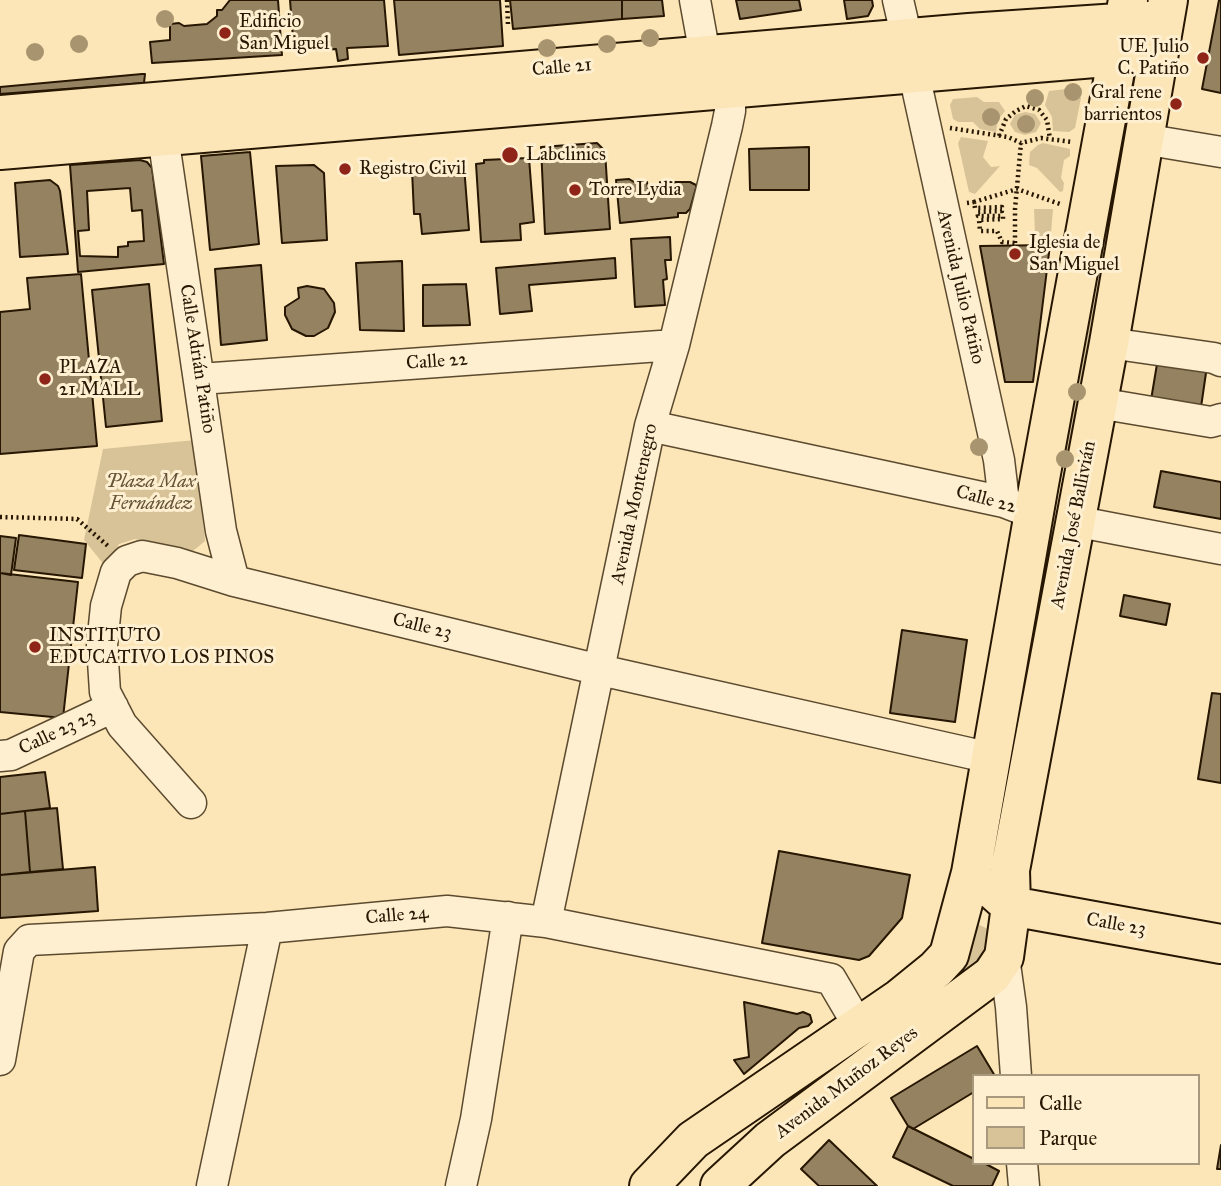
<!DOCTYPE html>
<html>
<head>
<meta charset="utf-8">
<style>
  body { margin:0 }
  #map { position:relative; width:1221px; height:1186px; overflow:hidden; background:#fce6b7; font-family:"IM FELL Great Primer",serif }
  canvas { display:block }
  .legend { position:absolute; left:972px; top:1074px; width:228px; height:91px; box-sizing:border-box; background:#fdefd0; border:2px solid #a7987e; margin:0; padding:9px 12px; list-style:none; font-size:21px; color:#261602 }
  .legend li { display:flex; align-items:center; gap:14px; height:35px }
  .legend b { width:35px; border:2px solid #a7987e }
</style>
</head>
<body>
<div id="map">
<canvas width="1221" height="1186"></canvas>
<ul class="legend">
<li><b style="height:9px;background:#fce6b7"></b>Calle</li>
<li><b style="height:19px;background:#d8c398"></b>Parque</li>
</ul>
</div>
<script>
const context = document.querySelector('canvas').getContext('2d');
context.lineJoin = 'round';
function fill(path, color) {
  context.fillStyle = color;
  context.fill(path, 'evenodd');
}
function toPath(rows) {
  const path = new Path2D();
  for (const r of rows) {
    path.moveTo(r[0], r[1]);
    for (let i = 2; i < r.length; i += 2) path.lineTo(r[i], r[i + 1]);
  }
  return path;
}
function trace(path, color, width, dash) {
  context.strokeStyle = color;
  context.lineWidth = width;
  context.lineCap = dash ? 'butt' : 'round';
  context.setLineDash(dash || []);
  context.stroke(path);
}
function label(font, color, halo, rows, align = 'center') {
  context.font = font + ' "IM FELL Great Primer",serif';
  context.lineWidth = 6;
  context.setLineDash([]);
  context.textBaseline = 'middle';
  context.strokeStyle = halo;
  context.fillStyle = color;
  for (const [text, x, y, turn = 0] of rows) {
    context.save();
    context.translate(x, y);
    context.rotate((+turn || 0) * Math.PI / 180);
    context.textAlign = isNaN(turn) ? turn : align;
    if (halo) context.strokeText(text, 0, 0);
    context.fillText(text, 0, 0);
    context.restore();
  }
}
fill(toPath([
  [1074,88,1079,92,1081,98,1075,128,1069,132,1053,131,1052,117,1045,105,1049,91],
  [977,97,984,102,999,102,1005,111,998,120,996,132,980,129,973,122,958,122,953,119,950,105,953,99],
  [1025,112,1035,114,1041,123,1036,132,1025,135,1015,132,1010,124,1015,115],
  [961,137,988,141,983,157,991,167,1000,166,975,194,969,192,958,143],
  [1043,143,1070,149,1070,156,1064,160,1061,178,1064,183,1063,191,1060,192,1037,168,1029,165,1030,152,1038,145],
  [1112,195,1116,198,1069,466,1062,468,1058,467,1108,197],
  [1034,209,1053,209,1050,245,1029,245,1035,234],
  [195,440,205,541,193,551,135,539,119,544,106,567,84,540,103,449],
  [1052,531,1056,534,1032,669,1027,650,1049,533],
  [971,921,990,930,985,956,952,987,946,980]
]), '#d8c398');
const building = toPath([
  [230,0,278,0,282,55,152,63,150,42,170,40,170,24,179,23,184,26,207,24,217,16,217,10,222,10,230,0],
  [290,0,384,0,388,46,347,48,348,59,338,61,336,49,294,51,290,0],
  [394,0,500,0,503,46,399,55,394,0],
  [510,0,622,0,622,19,513,29,510,0],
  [622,0,662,0,664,16,622,19,622,0],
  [736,0,799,0,801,10,740,19,736,0],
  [844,0,872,0,873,6,868,16,847,19,844,0],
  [1219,0,1221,0,1221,93,1202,89,1219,0],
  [142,74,145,74,144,83,0,94,0,87,142,74],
  [597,143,605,151,610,229,545,234,541,147,597,143],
  [809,147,809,190,750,190,749,149,809,147],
  [250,152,259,244,210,250,201,156,250,152],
  [529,158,534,222,520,224,521,240,481,242,476,164,484,163,484,160,529,158],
  [140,160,147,162,152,168,164,264,78,272,70,165,140,160],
  [314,165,324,173,327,240,282,243,276,166,314,165],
  [464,166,469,230,422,234,420,214,414,214,412,170,464,166],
  [629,179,634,182,647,182,648,188,660,192,660,182,690,182,696,185,696,188,690,209,686,213,678,213,678,217,620,223,616,180,629,179],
  [50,180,58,186,60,191,68,254,20,257,15,183,50,180],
  [130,188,132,211,142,210,144,241,128,242,128,246,118,247,118,257,80,256,78,231,89,230,87,191,130,188],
  [670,237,671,260,665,260,667,279,663,280,665,305,635,307,631,239,670,237],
  [1050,245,1033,382,1005,382,980,246,1050,245],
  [615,258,616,278,529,285,532,311,500,314,496,268,615,258],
  [402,261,404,331,360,330,356,263,402,261],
  [261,265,267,340,221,345,215,269,261,265],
  [81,274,97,446,0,454,0,312,30,309,27,278,81,274],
  [149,284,162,421,106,427,92,290,149,284],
  [466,284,470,325,423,326,423,285,466,284],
  [307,286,324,289,334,303,335,312,328,328,314,336,306,336,292,329,285,315,285,307,299,298,298,288,307,286],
  [1158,358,1207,366,1200,414,1150,406,1158,358],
  [1161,471,1221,482,1221,519,1154,507,1161,471],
  [19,535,86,544,82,578,14,570,19,535],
  [0,536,16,538,11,575,0,573,0,536],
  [0,573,78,582,63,718,0,712,0,573],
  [1124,595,1170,604,1166,625,1120,616,1124,595],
  [902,630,967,640,955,722,890,713,902,630],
  [1212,693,1221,694,1221,783,1198,779,1212,693],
  [45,772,50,808,0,814,0,777,45,772],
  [57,808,63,869,30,872,25,811,57,808],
  [25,811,30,872,0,875,0,814,25,811],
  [779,851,910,875,902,918,869,956,859,960,762,943,779,851],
  [95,867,98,911,0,918,0,875,95,867],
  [744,1002,797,1014,803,1012,810,1015,812,1022,808,1026,799,1028,744,1074,734,1060,749,1057,744,1002],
  [977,1046,995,1076,974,1076,974,1092,913,1129,908,1126,891,1098,977,1046],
  [908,1126,974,1159,974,1163,984,1163,999,1171,992,1186,953,1186,893,1157,908,1126],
  [829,1140,877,1186,819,1186,801,1169,829,1140],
  [1221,1145,1221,1169,1217,1169,1221,1145]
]);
fill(building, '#958260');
trace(building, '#261602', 2);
const minor = toPath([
  [695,0,705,55],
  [898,0,907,39],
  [914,74,999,460,1004,502],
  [163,136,221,531,234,581],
  [1143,139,1221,152],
  [1109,343,1214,358,1221,361],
  [200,379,674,345],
  [1098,403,1211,422,1221,419],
  [650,426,1004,502,1022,509],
  [1074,521,1221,549],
  [0,756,11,755,113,707],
  [191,803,122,725,105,692,102,645,106,606,116,572,127,561,142,556,177,563,234,581,600,670,991,758],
  [546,922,650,426,674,345,727,126,730,111,730,88],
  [1004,957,1011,1007,1016,1076],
  [0,1060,19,951,29,940,267,928,447,911,546,922,831,979,858,1025],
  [1022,1163,1024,1186],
  [212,1186,267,928],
  [461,1186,476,1119,508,917]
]);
const major = toPath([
  [0,115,969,33,1148,21],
  [0,150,1142,54],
  [992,889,1011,906,1221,944],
  [649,1186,693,1140,899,999,936,969,949,955,971,873,1039,484,1128,0],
  [720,1186,770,1140,992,975,1004,957,1011,906,1010,870,1109,343,1168,0]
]);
trace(minor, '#5c4a2f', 33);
trace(major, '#261602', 42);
trace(toPath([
  [507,0,508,25],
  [950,128,1008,137,1021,143,1041,138,1072,142],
  [999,136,1006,119,1016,111,1026,106,1039,110,1047,120,1050,139],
  [974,202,1017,189,1060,204],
  [967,203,974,202,975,208,1002,207,1002,211,977,212,978,216,1003,216,1003,219,979,220,980,231,997,231,1002,242,1015,243,1015,245],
  [1015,243,1015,209,1021,143],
  [0,517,77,519,108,546]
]), '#261602', 4.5, [2, 3.5]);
trace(minor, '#fdefd0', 30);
trace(major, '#fce6b7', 38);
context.fillStyle = '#a89570';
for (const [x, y] of [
  [165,19],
  [650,38],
  [79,44],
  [607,44],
  [547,48],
  [35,52],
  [1073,92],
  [1035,98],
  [991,117],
  [1026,124],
  [1077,392],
  [979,447],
  [1065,459]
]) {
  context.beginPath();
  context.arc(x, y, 9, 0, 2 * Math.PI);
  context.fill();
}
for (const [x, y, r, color] of [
  [225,33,7,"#8f2418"],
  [1203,58,7,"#8f2418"],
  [1176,104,7,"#8f2418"],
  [510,155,9,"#8f2418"],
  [345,169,7,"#8f2418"],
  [575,190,7,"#8f2418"],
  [1015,254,7,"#8f2418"],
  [45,379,7,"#8f2418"],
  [35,647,7,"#8f2418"]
]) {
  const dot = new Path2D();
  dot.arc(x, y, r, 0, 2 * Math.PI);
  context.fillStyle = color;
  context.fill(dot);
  trace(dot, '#fdefd0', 2.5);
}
label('19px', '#261602', '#fdefd0', [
  ["Edificio",239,22],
  ["San Miguel",239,44],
  ["UE Julio",1189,47,"right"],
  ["C. Patiño",1189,69,"right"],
  ["Gral rene",1162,93,"right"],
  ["barrientos",1162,115,"right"],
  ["Labclinics",526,155],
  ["Registro Civil",359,169],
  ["Torre Lydia",589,190],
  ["Iglesia de",1029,243],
  ["San Miguel",1029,265],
  ["PLAZA",59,368],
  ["21 MALL",59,390],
  ["INSTITUTO",49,636],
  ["EDUCATIVO LOS PINOS",49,658]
], 'left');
label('19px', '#261602', '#fdefd0', [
  ["Calle 21",562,68,-5],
  ["Avenida Julio Patiño",960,287,77],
  ["Calle Adrián Patiño",197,359,81],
  ["Calle 22",437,362,-4],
  ["Calle 22",986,500,15],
  ["Avenida Montenegro",635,504,-78],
  ["Avenida José Ballivián",1074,525,-79],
  ["Calle 23",422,627,14],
  ["Calle 23 23",57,733,-25],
  ["Calle 24",397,916,-5],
  ["Calle 23",1116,925,10],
  ["Avenida Muñoz Reyes",847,1083,-37]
]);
label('italic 19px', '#645336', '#fdefd0', [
  ["Plaza Max",151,482],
  ["Fernández",151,504]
]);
</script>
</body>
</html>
